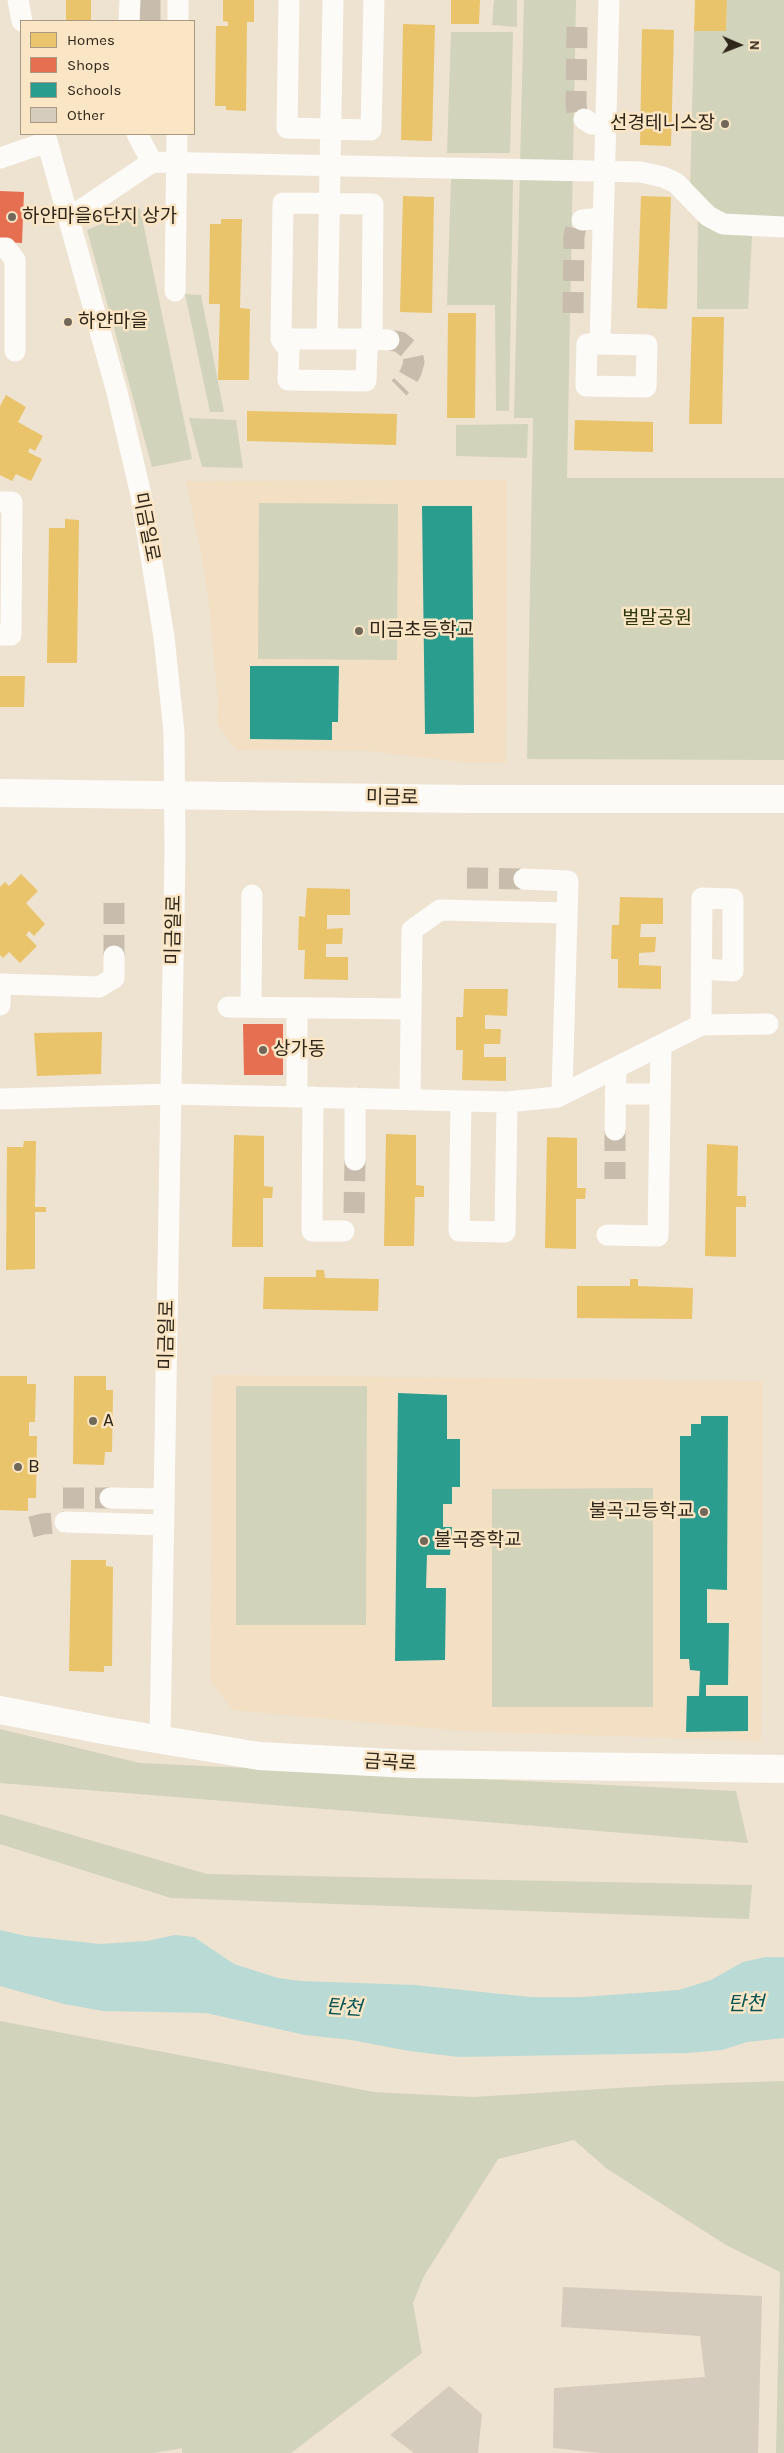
<!DOCTYPE html>
<html>
<head>
<meta charset="utf-8">
<style>
  body { margin:0 }
  #map { position:relative; width:784px; height:2453px; overflow:hidden; background:#eee2d1; font-family:Karla,sans-serif }
  canvas { display:block }
  .legend { position:absolute; left:20px; top:20px; width:175px; height:115px; box-sizing:border-box; background:#fae5c5; border:1px solid #a89981; margin:0; padding:6px 9px; list-style:none; font-size:15px; color:#2e261a }
  .legend li { display:flex; align-items:center; gap:10px; height:25px }
  .legend b { width:25px; border:1px solid #a89981 }
  .north { position:absolute; left:714px; top:20px; width:50px; height:50px; -webkit-text-stroke:4px #fae5c5; paint-order:stroke; rotate:91deg; font-size:14px; font-weight:700; line-height:20px; text-align:center; color:#2e261a }
  .north::after { content:''; display:block; margin:auto; width:18px; height:22px; background:#2e261a; clip-path:polygon(50% 0,100% 100%,50% 72%,0 100%) }
</style>
</head>
<body>
<div id="map">
<canvas width="784" height="2453"></canvas>
<ul class="legend">
<li><b style="height:14px;background:#e9c46a"></b>Homes</li>
<li><b style="height:14px;background:#e76f51"></b>Shops</li>
<li><b style="height:14px;background:#2a9d8f"></b>Schools</li>
<li><b style="height:14px;background:#d6ccbd"></b>Other</li>
</ul>
<div class="north">N</div>
</div>
<script>
const context = document.querySelector('canvas').getContext('2d');
context.lineJoin = 'round';
function fill(path, color) {
  context.fillStyle = color;
  context.fill(path, 'evenodd');
}
function toPath(rows) {
  const path = new Path2D();
  for (const r of rows) {
    path.moveTo(r[0], r[1]);
    for (let i = 2; i < r.length; i += 2) path.lineTo(r[i], r[i + 1]);
  }
  return path;
}
function trace(path, color, width, dash) {
  context.strokeStyle = color;
  context.lineWidth = width;
  context.lineCap = dash ? 'butt' : 'round';
  context.setLineDash(dash || []);
  context.stroke(path);
}
function label(font, color, halo, rows, align = 'center') {
  context.font = font + ' Karla,"Noto Sans KR",sans-serif';
  context.lineWidth = 5;
  context.setLineDash([]);
  context.textBaseline = 'middle';
  context.strokeStyle = halo;
  context.fillStyle = color;
  for (const [text, x, y, turn = 0] of rows) {
    context.save();
    context.translate(x, y);
    context.rotate((+turn || 0) * Math.PI / 180);
    context.textAlign = isNaN(turn) ? turn : align;
    if (halo) context.strokeText(text, 0, 0);
    context.fillText(text, 0, 0);
    context.restore();
  }
}
fill(toPath([
  [507,480,506,763,470,763,369,751,236,750,217,724,218,701,209,604,201,553,186,481],
  [212,1375,763,1381,761,1741,463,1731,232,1710,211,1681]
]), '#f3dfc3');
fill(toPath([
  [494,0,517,0,517,27,492,25],
  [524,0,576,0,567,478,784,478,784,760,527,759,533,418,514,418],
  [727,0,784,0,784,217,719,215,690,192,694,31,726,31],
  [451,32,513,32,510,153,447,153],
  [513,178,509,411,496,411,495,305,447,305,451,179],
  [140,208,192,459,152,467,87,230],
  [698,219,752,236,748,309,697,309],
  [185,294,201,295,224,412,210,412],
  [189,418,236,420,243,468,202,467],
  [528,424,527,458,456,456,456,425],
  [259,503,398,504,397,660,258,659],
  [236,1386,367,1386,366,1625,236,1625],
  [653,1488,653,1707,492,1707,492,1489],
  [0,1729,140,1763,736,1791,748,1843,0,1783],
  [0,1814,207,1874,752,1885,749,1919,171,1898,0,1844],
  [0,2021,374,2092,473,2097,665,2085,784,2081,784,2453,776,2453,780,2272,726,2245,643,2192,606,2168,574,2140,498,2159,424,2276,413,2303,422,2353,291,2453,182,2453,182,2448,154,2453,0,2453]
]), '#d2d3bb');
fill(toPath([
  [0,1930,26,1936,101,1944,147,1941,175,1935,194,1937,234,1964,278,1978,301,1981,415,1985,530,1997,583,1997,679,1990,711,1980,743,1962,766,1957,784,1957,784,2038,747,2042,722,2050,687,2053,459,2057,409,2051,351,2040,305,2035,206,2013,103,2011,64,2004,0,1986]
]), '#badbd5');
fill(toPath([
  [66,0,91,0,91,21,66,21],
  [223,0,254,0,254,22,247,22,246,111,226,110,226,106,215,106,216,26,228,26,228,22,223,21],
  [451,0,480,0,479,24,451,24],
  [695,0,727,0,726,31,694,31],
  [403,24,435,25,432,141,401,140],
  [642,29,674,30,671,146,640,145],
  [403,196,434,197,432,313,400,312],
  [641,196,671,197,667,309,637,308],
  [221,219,242,219,240,308,250,309,249,380,218,380,220,304,209,304,210,224,221,224],
  [448,313,476,313,475,418,447,418],
  [692,317,724,317,722,424,689,424],
  [6,395,26,407,18,422,43,436,35,451,30,448,28,452,42,459,31,481,16,474,12,481,0,475,0,406],
  [247,411,397,414,396,445,247,441],
  [575,420,653,422,653,452,574,450],
  [65,519,79,520,77,663,47,663,49,528,65,528],
  [0,676,25,676,24,707,0,707],
  [21,874,38,891,26,903,45,924,34,936,29,931,26,935,37,946,20,963,9,952,3,958,0,955,0,887,5,882,9,886],
  [307,888,350,889,350,915,327,915,327,929,343,928,342,944,326,944,326,957,348,957,348,980,304,979,305,950,298,950,299,916,305,917],
  [620,897,663,898,663,924,641,924,640,937,656,937,655,952,639,953,639,965,661,966,661,989,618,988,618,959,611,959,612,925,619,925],
  [464,989,508,989,507,1016,485,1015,485,1029,501,1029,500,1044,484,1044,484,1057,506,1057,506,1081,462,1080,463,1050,456,1050,456,1017,463,1017],
  [102,1032,101,1074,37,1076,34,1033],
  [386,1134,416,1135,416,1185,424,1186,424,1197,415,1197,414,1246,384,1246],
  [234,1135,264,1136,264,1186,273,1187,272,1198,263,1198,263,1247,232,1247],
  [547,1137,577,1138,577,1188,586,1188,585,1199,576,1199,576,1249,545,1248],
  [24,1141,36,1141,35,1207,46,1207,46,1212,35,1212,35,1269,6,1270,7,1147,23,1147],
  [707,1144,738,1146,737,1196,746,1196,746,1207,736,1207,736,1257,705,1256],
  [316,1270,324,1270,325,1278,379,1279,378,1311,263,1309,264,1277,316,1277],
  [630,1279,638,1279,638,1286,693,1288,692,1319,577,1318,577,1286,630,1286],
  [0,1376,27,1376,27,1384,36,1384,35,1422,29,1422,29,1436,37,1436,36,1498,28,1498,28,1511,0,1510],
  [74,1376,106,1376,106,1390,113,1390,112,1452,105,1452,104,1465,73,1464],
  [71,1560,106,1560,106,1566,113,1567,112,1666,104,1666,104,1672,69,1671]
]), '#e9c46a');
fill(toPath([
  [0,191,24,192,22,243,0,242],
  [243,1024,283,1024,283,1075,244,1075]
]), '#e76f51');
fill(toPath([
  [422,506,472,506,474,733,425,734],
  [250,666,339,666,338,722,332,722,332,740,250,739],
  [398,1393,447,1395,447,1439,460,1439,460,1487,452,1487,452,1504,443,1504,443,1527,452,1527,450,1555,427,1555,426,1588,446,1588,445,1660,395,1661],
  [701,1416,728,1416,727,1590,707,1589,707,1623,729,1623,728,1685,706,1685,706,1696,748,1696,748,1731,686,1732,687,1696,699,1696,700,1671,690,1670,689,1659,680,1659,680,1436,691,1436,691,1424,701,1424]
]), '#2a9d8f');
fill(toPath([
  [563,2287,762,2296,758,2453,601,2453,553,2448,554,2388,705,2377,700,2336,561,2327],
  [449,2386,482,2414,478,2453,414,2453,390,2435]
]), '#d6ccbd');
trace(toPath([
  [150,21,150,0],
  [577,27,576,103,577,113,584,119],
  [573,313,574,237,576,226,582,220],
  [389,340,400,342,412,352,414,362,411,372,406,381,399,388],
  [467,878,524,879],
  [114,956,114,899],
  [615,1130,615,1179],
  [354,1213,355,1160],
  [63,1498,110,1498],
  [31,1527,43,1524,65,1522]
]), '#c8bcac', 21, [21, 11]);
trace(toPath([
  [18,0,22,21],
  [289,0,287,128,371,130,374,0],
  [129,21,130,0],
  [178,21,178,0],
  [584,119,592,124,605,125],
  [45,134,117,392,141,495,164,637,174,732,175,851,160,1740],
  [137,134,152,162],
  [0,158,47,142],
  [283,203,373,204,372,339,281,339,283,203],
  [69,218,152,162,641,172,663,177,676,183,708,216,723,224,784,227],
  [582,220,603,218],
  [0,248,6,248,15,260,15,351],
  [175,291,177,134],
  [281,339,289,350,288,380,366,381,367,350,372,339,389,340],
  [327,339,333,0],
  [600,344,647,345,646,387,586,386,587,344,600,344,609,0],
  [0,502,12,502,11,635,0,635],
  [524,879,568,881,562,1094],
  [0,984,99,987,114,978,114,956],
  [0,1005,0,984],
  [228,1007,411,1009],
  [251,1007,252,895],
  [297,1008,297,1097],
  [701,1025,702,898,733,899,733,971,702,969],
  [615,1094,660,1094],
  [313,1097,312,1231,344,1231],
  [0,1099,171,1094,507,1102,557,1097,701,1025,768,1024],
  [410,1100,412,930,440,910,567,913],
  [461,1101,459,1231,505,1232,507,1102],
  [615,1130,616,1068],
  [355,1160,355,1098],
  [607,1235,658,1236,661,1046],
  [110,1498,164,1499],
  [65,1522,164,1525]
]), '#fcfbf8', 21);
trace(toPath([
  [0,793,468,799,784,799],
  [0,1710,108,1731,259,1756,410,1764,784,1769]
]), '#fcfbf8', 28);
for (const [x, y, r, color] of [
  [725,124,5,"#71685a"],
  [12,217,5,"#71685a"],
  [68,322,5,"#71685a"],
  [359,631,5,"#71685a"],
  [263,1050,5,"#71685a"],
  [93,1421,5,"#71685a"],
  [18,1467,5,"#71685a"],
  [704,1512,5,"#71685a"],
  [424,1541,5,"#71685a"]
]) {
  const dot = new Path2D();
  dot.arc(x, y, r, 0, 2 * Math.PI);
  context.fillStyle = color;
  context.fill(dot);
  trace(dot, '#fae5c5', 2);
}
label('19px', '#2e261a', '#fae5c5', [
  ["선경테니스장",715,124,"right"],
  ["하얀마을6단지 상가",22,217],
  ["하얀마을",78,322],
  ["미금초등학교",369,631],
  ["상가동",273,1050],
  ["A",103,1421],
  ["B",28,1467],
  ["불곡고등학교",694,1512,"right"],
  ["불곡중학교",434,1541]
], 'left');
label('19px', '#2e261a', '#fae5c5', [
  ["미금일로",146,527,79],
  ["미금로",392,798,1],
  ["미금일로",174,930,-89],
  ["미금일로",167,1335,-89],
  ["금곡로",390,1763,3]
]);
label('19px', '#2c3709', '#fae5c5', [
  ["벌말공원",657,619]
]);
label('italic 20px', '#055556', '#fae5c5', [
  ["탄천",746,2004],
  ["탄천",344,2008,4]
]);
</script>
</body>
</html>
